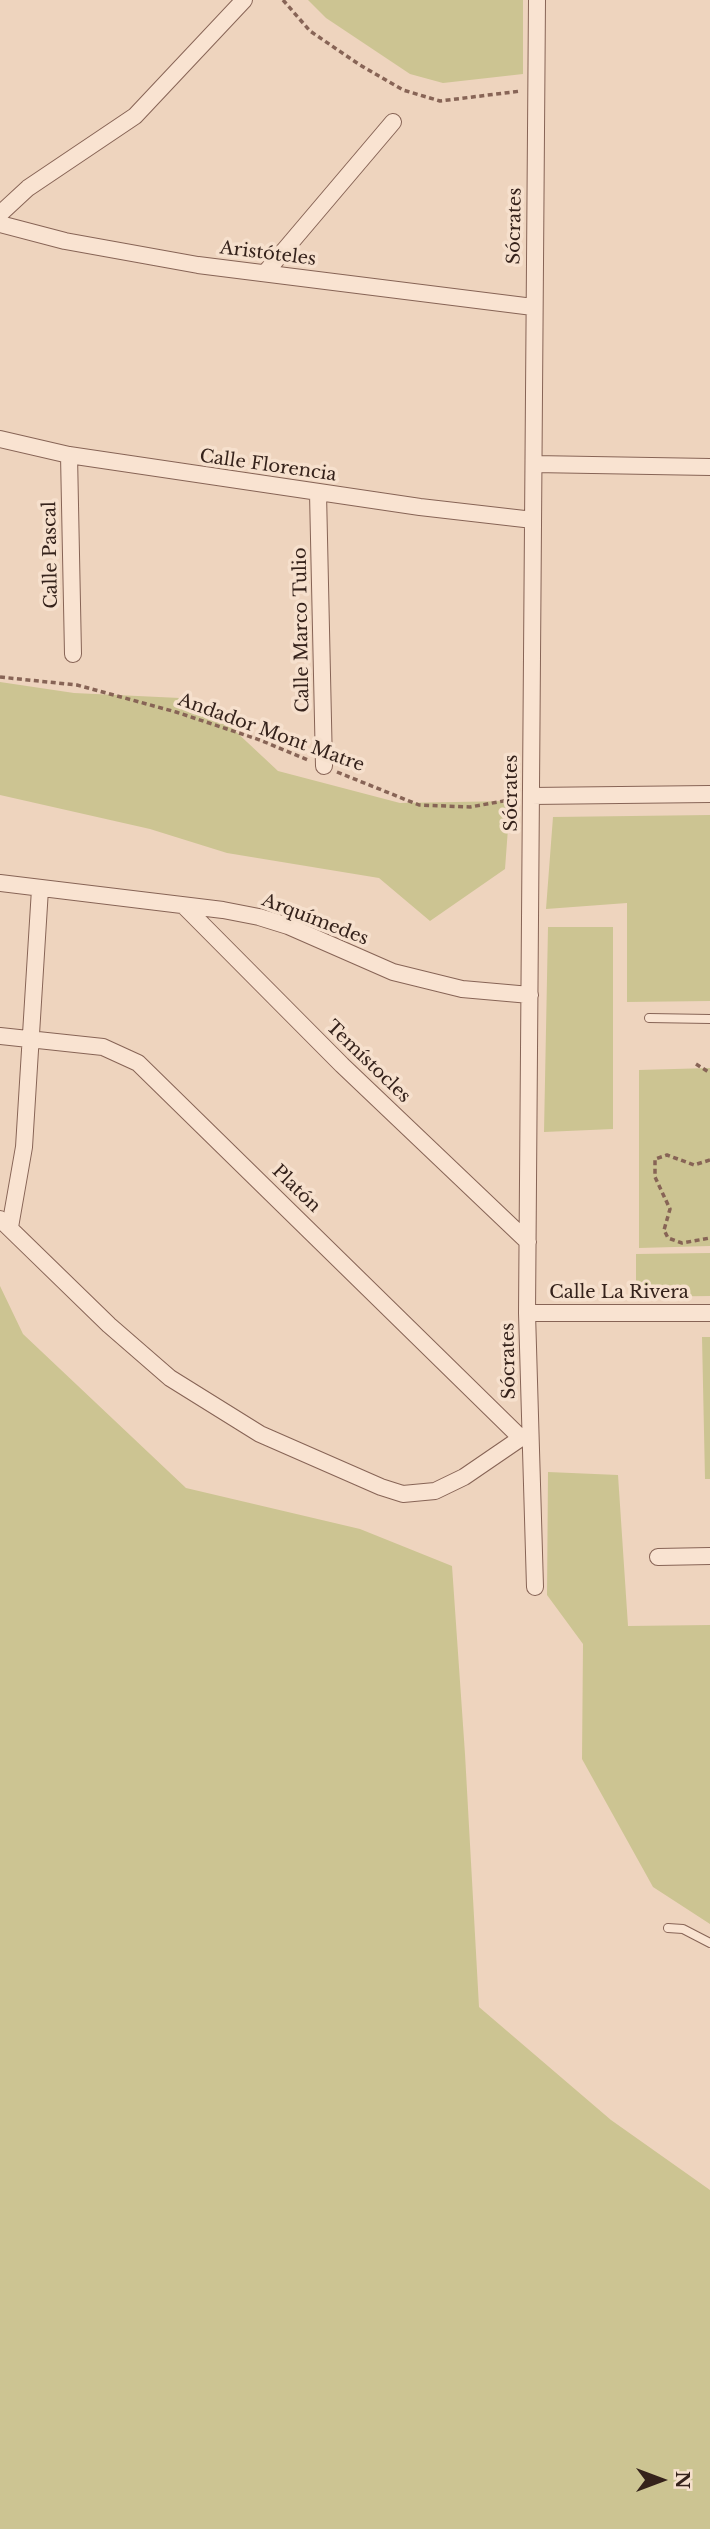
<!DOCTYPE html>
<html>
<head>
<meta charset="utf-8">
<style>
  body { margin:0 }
  #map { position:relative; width:710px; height:2529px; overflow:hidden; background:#eed4be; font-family:"Libre Baskerville",serif }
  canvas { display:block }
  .north { position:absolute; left:626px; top:2445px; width:70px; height:70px; -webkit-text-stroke:5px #f6e0cd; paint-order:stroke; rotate:90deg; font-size:19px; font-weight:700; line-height:28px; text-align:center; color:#35221b }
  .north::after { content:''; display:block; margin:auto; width:24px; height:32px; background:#35221b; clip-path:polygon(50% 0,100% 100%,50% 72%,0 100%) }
</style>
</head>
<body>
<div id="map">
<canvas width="710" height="2529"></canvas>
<div class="north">N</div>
</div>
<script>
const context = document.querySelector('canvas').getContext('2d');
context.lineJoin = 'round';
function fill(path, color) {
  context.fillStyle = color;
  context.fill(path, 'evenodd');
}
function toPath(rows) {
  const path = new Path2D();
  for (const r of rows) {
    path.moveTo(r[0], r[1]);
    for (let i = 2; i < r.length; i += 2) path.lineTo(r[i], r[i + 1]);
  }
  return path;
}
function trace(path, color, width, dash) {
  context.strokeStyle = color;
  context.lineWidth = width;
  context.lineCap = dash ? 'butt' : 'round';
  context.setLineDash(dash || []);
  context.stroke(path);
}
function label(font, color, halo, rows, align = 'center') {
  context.font = font + ' "Libre Baskerville",serif';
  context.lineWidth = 7;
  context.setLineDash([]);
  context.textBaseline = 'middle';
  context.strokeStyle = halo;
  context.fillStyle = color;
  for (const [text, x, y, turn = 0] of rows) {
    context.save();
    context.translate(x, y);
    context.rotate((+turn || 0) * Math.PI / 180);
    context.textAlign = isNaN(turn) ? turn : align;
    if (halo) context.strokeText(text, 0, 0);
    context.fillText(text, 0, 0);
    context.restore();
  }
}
fill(toPath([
  [308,0,523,0,523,74,443,83,410,74,326,18],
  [0,682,74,693,201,699,278,771,400,803,510,801,505,869,430,921,379,878,227,853,150,829,0,795],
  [710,815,710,1001,627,1002,627,903,546,909,553,817],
  [548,927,613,927,613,1129,544,1132],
  [710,1068,710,1246,639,1248,639,1070],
  [710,1253,710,1296,636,1297,636,1254],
  [0,1286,23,1334,186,1488,360,1529,452,1566,465,1754,479,2007,611,2120,710,2190,710,2529,0,2529],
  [702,1337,710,1337,710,1479,705,1479],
  [548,1472,618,1475,628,1626,710,1625,710,1924,653,1887,582,1759,583,1644,547,1595]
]), '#ccc492');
const service = toPath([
  [649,1018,710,1019],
  [668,1928,683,1929,710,1943]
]);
const minor = toPath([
  [0,214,28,188,135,116,244,0],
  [0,224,65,241,198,265,533,307],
  [265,273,393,122],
  [0,439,69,455,420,507,533,520],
  [69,455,73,654],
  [534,464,710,467],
  [318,493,324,766],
  [531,796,710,794],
  [0,883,223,910,259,917,288,926,393,972,462,989,530,995],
  [184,906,342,1065,528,1242],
  [0,1036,103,1047,138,1063,521,1438,530,1437],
  [0,1219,109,1325,170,1378,260,1434,381,1487,403,1494,435,1491,464,1477,521,1438],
  [10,1227,24,1147,40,889],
  [527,1313,710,1313],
  [658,1557,710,1556],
  [535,1587,527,1313,537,0]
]);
trace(service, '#876456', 10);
trace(minor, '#876456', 18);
trace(toPath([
  [283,0,310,31,360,65,403,90,440,101,521,91],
  [0,677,77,685,176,712,260,740,308,760],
  [337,772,419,805,470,807,515,799],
  [696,1064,710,1073],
  [710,1160,694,1165,667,1155,655,1159,655,1177,670,1209,664,1230,668,1238,682,1243,710,1238]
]), '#876456', 3.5, [5, 3.5]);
trace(service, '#f9e3d1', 8);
trace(minor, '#f9e3d1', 16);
label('18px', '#35221b', '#f6e0cd', [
  ["Sócrates",515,226,-89],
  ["Aristóteles",268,254,7],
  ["Calle Florencia",268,466,8],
  ["Calle Pascal",51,555,-91],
  ["Calle Marco Tulio",302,630,-91],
  ["Andador Mont Matre",271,733,20],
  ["Sócrates",512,793,-90],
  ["Arquímedes",315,920,21],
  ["Temístocles",368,1062,44],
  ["Platón",296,1189,44],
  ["Calle La Rivera",619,1293],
  ["Sócrates",509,1361,-91]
]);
</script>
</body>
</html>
